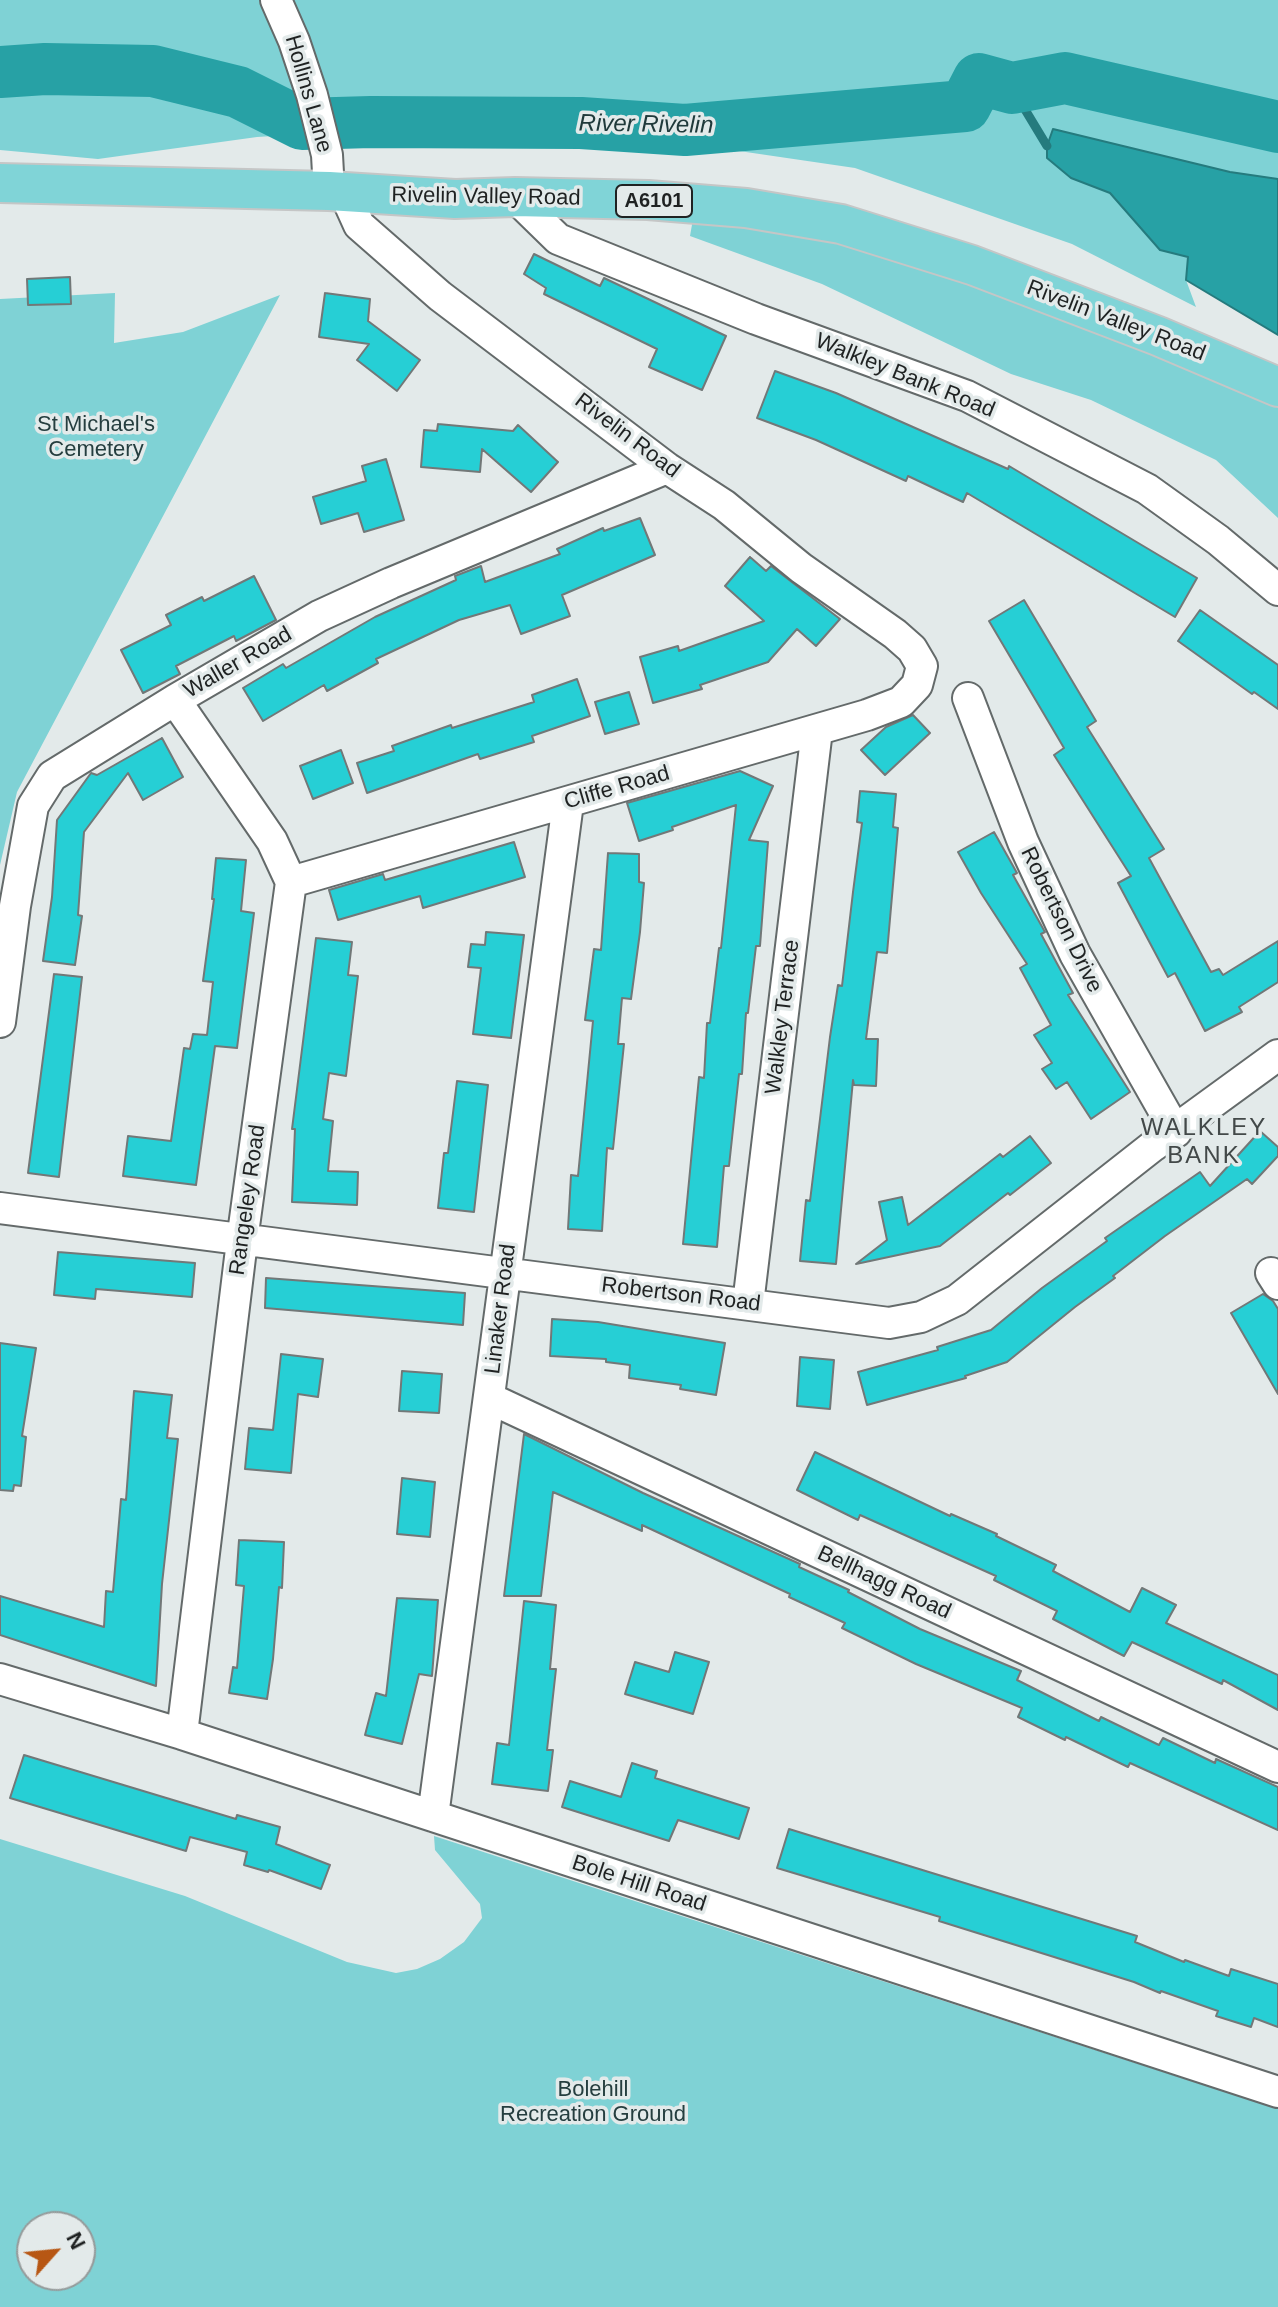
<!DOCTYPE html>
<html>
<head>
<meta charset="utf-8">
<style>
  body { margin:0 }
  #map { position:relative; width:1278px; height:2307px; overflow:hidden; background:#e3eaea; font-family:Helvetica,sans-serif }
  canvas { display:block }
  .north { position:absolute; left:16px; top:2211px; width:80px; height:80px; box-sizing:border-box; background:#e3eaea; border:2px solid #959a9a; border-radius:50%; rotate:63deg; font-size:22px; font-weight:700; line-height:32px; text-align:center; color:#1f2222 }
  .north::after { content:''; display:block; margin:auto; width:28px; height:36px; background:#b75714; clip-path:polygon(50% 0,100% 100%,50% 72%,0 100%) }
</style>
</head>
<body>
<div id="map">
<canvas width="1278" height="2307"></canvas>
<div class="north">N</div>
</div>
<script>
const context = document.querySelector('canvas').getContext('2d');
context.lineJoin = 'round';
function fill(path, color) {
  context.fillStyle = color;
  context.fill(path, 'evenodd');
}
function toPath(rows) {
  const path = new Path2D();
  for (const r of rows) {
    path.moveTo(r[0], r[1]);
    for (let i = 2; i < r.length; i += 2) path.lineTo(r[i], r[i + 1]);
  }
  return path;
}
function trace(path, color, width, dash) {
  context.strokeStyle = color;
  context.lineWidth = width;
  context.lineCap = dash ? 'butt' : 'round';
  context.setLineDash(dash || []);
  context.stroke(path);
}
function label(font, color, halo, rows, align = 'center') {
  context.font = font + ' Helvetica,sans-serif';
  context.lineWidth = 7;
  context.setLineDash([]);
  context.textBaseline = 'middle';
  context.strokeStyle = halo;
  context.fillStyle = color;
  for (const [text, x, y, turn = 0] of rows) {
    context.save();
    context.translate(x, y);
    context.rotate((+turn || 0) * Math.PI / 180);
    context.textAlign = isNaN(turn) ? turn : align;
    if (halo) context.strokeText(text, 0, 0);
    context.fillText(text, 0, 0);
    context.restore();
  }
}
fill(toPath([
  [0,0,1278,0,1278,179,1230,172,1053,130,1047,146,1071,178,1110,192,1160,250,1188,257,1186,280,1196,307,1072,244,855,168,671,141,386,129,257,137,98,159,0,150],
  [696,202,797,227,1041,305,1278,401,1278,518,1216,460,1091,400,1011,374,822,284,690,236],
  [115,293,114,343,183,332,280,295,17,792,0,865,0,299],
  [434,1836,1278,2109,1278,2307,0,2307,0,1839,185,1896,347,1962,396,1973,417,1969,440,1959,464,1942,482,1918,480,1904,435,1850],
  [32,2227,80,2227,80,2275,32,2275]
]), '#7fd2d5');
const water = toPath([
  [1053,129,1230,172,1278,179,1278,335,1186,280,1188,257,1160,250,1110,193,1071,178,1047,158,1047,146,1053,129]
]);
fill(water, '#27a1a5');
trace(water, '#257b7e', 2);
trace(toPath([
  [1012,88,1047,146]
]), '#257b7e', 9);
trace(toPath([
  [0,72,45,69,153,71,238,92,302,124,371,122,581,123,685,130,965,106,979,79,1012,88,1065,78,1278,127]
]), '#27a1a5', 52);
const building = toPath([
  [534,254,600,286,604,278,726,336,702,390,649,367,657,349,544,294,546,288,524,274,534,254],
  [70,277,71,304,28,305,27,279,70,277],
  [325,293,370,299,368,321,420,360,397,391,357,360,369,344,319,337,325,293],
  [775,371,836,393,1008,469,1009,466,1197,578,1175,617,967,493,963,502,908,476,906,481,816,440,757,418,775,371],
  [438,424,513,431,518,425,558,462,531,492,482,449,480,472,421,467,424,430,437,431,438,424],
  [386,459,404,520,364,532,358,513,321,524,313,497,366,481,362,466,386,459],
  [640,518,655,555,562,595,570,616,521,634,510,605,459,620,376,659,378,663,327,691,324,685,263,721,243,688,283,664,286,668,375,617,456,580,455,576,481,566,485,582,560,554,557,549,603,528,604,531,640,518],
  [750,557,766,571,771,566,840,619,816,646,797,629,768,662,700,685,702,689,653,703,640,657,678,646,679,651,764,621,725,586,750,557],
  [254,576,276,620,236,641,234,636,176,666,180,674,143,693,121,650,171,625,166,615,202,597,204,601,254,576],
  [1024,600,1096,721,1087,727,1164,849,1149,858,1211,972,1219,969,1223,975,1278,941,1278,982,1239,1007,1242,1012,1205,1031,1175,973,1168,977,1118,883,1131,876,1054,755,1064,748,989,621,1024,600],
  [1200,610,1278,665,1278,709,1254,692,1252,694,1178,641,1200,610],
  [577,679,590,716,532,736,534,742,480,759,478,754,367,793,357,763,394,751,392,746,451,725,452,728,534,702,532,695,577,679],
  [629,692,639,724,605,734,595,702,629,692],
  [913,715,930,733,885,775,861,750,886,727,913,715],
  [162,738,183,777,143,800,128,773,84,832,78,915,82,916,75,965,43,961,52,897,57,820,91,773,97,775,162,738],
  [341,750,353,783,313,799,300,766,341,750],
  [740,771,773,786,749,840,768,842,760,946,756,946,748,1013,746,1013,742,1074,739,1074,729,1166,724,1166,717,1247,683,1244,699,1077,704,1078,707,1023,710,1023,719,948,721,948,736,805,672,827,673,830,639,841,627,803,740,771],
  [860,791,896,794,893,827,898,828,887,953,877,952,866,1039,878,1039,876,1086,854,1085,853,1080,836,1264,800,1261,806,1200,810,1201,830,1037,838,985,842,986,853,892,862,823,857,822,860,791],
  [994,832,1017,873,1013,875,1045,932,1041,934,1073,993,1068,995,1130,1092,1091,1119,1067,1082,1056,1089,1042,1069,1052,1063,1034,1035,1051,1025,1020,968,1027,964,981,893,958,852,994,832],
  [514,842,525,877,423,908,420,896,338,920,329,890,383,874,385,880,514,842],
  [608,853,639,854,639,882,644,883,640,932,631,999,622,998,618,1044,624,1044,613,1149,607,1148,602,1231,568,1229,571,1175,578,1176,593,1021,585,1020,594,949,601,950,608,853],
  [216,858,246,860,241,911,254,913,237,1048,215,1046,196,1185,123,1176,128,1136,171,1141,184,1048,190,1049,193,1034,207,1035,213,982,203,981,214,899,212,899,216,858],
  [486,932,524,935,511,1038,473,1034,481,968,468,967,471,944,485,945,486,932],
  [316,938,352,942,348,975,358,976,346,1076,329,1073,323,1119,333,1121,328,1171,358,1172,357,1205,292,1202,295,1129,292,1129,316,938],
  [54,974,82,977,59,1177,28,1173,54,974],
  [457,1081,488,1085,474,1212,438,1208,444,1153,448,1153,457,1081],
  [1260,1131,1278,1147,1278,1156,1252,1184,1247,1179,1165,1236,1113,1276,1115,1278,1075,1307,1007,1362,965,1376,966,1378,867,1405,858,1372,938,1350,937,1347,991,1330,1042,1288,1107,1241,1105,1238,1200,1172,1210,1186,1260,1131],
  [1030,1136,1051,1163,1010,1195,1008,1193,940,1246,856,1264,887,1240,879,1202,902,1197,908,1225,1000,1154,1003,1157,1030,1136],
  [58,1252,195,1263,192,1297,96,1289,95,1299,54,1295,58,1252],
  [266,1278,465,1293,463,1325,265,1308,266,1278],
  [1263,1294,1273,1301,1278,1309,1278,1394,1231,1313,1263,1294],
  [552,1319,598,1322,725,1343,716,1395,680,1389,681,1385,629,1378,630,1365,606,1362,606,1359,550,1356,552,1319],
  [0,1343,36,1348,22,1436,26,1437,21,1486,14,1485,13,1491,0,1490,0,1343],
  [281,1354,323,1359,318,1397,298,1394,291,1473,245,1469,249,1428,273,1430,281,1354],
  [800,1357,834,1360,830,1409,797,1406,800,1357],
  [402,1371,442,1374,439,1413,399,1411,402,1371],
  [134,1391,172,1395,167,1438,178,1439,162,1584,156,1686,0,1635,0,1596,104,1627,106,1591,113,1592,121,1499,126,1500,134,1391],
  [524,1434,643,1493,800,1564,799,1567,849,1590,848,1592,920,1629,1021,1671,1017,1680,1099,1721,1101,1717,1159,1745,1163,1738,1215,1763,1216,1759,1278,1787,1278,1830,1130,1763,1128,1767,1066,1737,1065,1740,1018,1717,1022,1708,916,1664,842,1628,845,1623,789,1597,790,1594,642,1525,642,1531,553,1492,541,1596,504,1596,524,1434],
  [815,1452,950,1516,951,1514,997,1534,996,1536,1056,1565,1053,1571,1130,1612,1142,1588,1176,1605,1166,1623,1278,1675,1278,1710,1223,1680,1222,1684,1132,1642,1124,1656,1053,1619,1057,1611,994,1580,996,1576,860,1515,858,1520,797,1490,815,1452],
  [402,1478,435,1482,430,1537,397,1534,402,1478],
  [239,1540,284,1542,282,1588,279,1587,273,1659,267,1699,229,1693,233,1667,237,1668,244,1586,236,1585,239,1540],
  [397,1598,438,1600,432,1676,419,1674,402,1744,365,1735,376,1693,386,1696,397,1598],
  [524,1601,556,1605,550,1669,556,1669,547,1750,553,1750,548,1791,492,1784,497,1743,509,1745,524,1601],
  [675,1652,709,1662,693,1714,625,1694,635,1662,669,1672,675,1652],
  [24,1755,236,1819,237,1815,280,1827,276,1844,330,1865,321,1889,269,1870,268,1872,244,1865,247,1852,190,1837,186,1851,10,1798,24,1755],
  [632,1763,657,1771,655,1778,749,1808,739,1839,678,1820,669,1841,562,1807,570,1781,621,1797,632,1763],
  [789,1829,1137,1936,1135,1942,1184,1962,1185,1960,1229,1976,1231,1969,1278,1984,1278,2027,1254,2018,1251,2027,1216,2016,1218,2011,1161,1991,1160,1993,1134,1982,939,1921,940,1917,777,1868,789,1829]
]);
fill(building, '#26cfd5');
trace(building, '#727878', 2);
const minor = toPath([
  [276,0,294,41,312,95,327,155,329,191],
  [515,197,558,239,756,319,967,396,1147,489,1218,540,1278,590],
  [968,698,1023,842,1075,954,1176,1132],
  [175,700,272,841,291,882,242,1241,182,1734],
  [291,882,867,715,901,702,917,685,922,666,912,649,895,634,801,568,724,505,667,468,440,296,359,225,345,194],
  [0,1022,15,906,33,806,52,776,175,700,319,616,391,583,667,468],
  [0,1208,889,1323,921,1317,957,1300,1153,1146,1278,1055],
  [1271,1273,1278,1284],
  [748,1304,817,730],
  [491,1399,1278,1767],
  [0,1679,182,1734,1278,2092],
  [433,1816,568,803]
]);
const major = toPath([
  [0,183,329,191,455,199,515,197,648,200,746,208,841,224,972,265,1158,336,1278,387]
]);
trace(minor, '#646a6a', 34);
trace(major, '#c5c6c6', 42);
trace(minor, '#fff', 30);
trace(major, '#80d4d7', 38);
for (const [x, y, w] of [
  [654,201,76]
]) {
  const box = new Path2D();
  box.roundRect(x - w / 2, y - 16, w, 32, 6);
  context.fillStyle = '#e3eaea';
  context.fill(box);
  trace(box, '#1f2222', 2);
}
label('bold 20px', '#1f2222', null, [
  ["A6101",654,201]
]);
label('22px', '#1f2222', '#e3eaea', [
  ["Hollins Lane",308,94,74],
  ["Rivelin Valley Road",486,197,1],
  ["Rivelin Valley Road",1116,321,21],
  ["Walkley Bank Road",905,376,22],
  ["Rivelin Road",627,436,37],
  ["Waller Road",238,663,-30],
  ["Cliffe Road",617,788,-16],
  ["Robertson Drive",1061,920,64],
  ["Walkley Terrace",783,1017,-83],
  ["Rangeley Road",248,1200,-82],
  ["Robertson Road",681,1295,7],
  ["Linaker Road",501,1309,-83],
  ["Bellhagg Road",884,1583,25],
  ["Bole Hill Road",639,1884,18]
]);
label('22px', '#253e3f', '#e3eaea', [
  ["St Michael's",96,425],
  ["Cemetery",96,450],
  ["Bolehill",593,2090],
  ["Recreation Ground",593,2115]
]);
label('italic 24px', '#203a3b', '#e3eaea', [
  ["River Rivelin",646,125,1]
]);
context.letterSpacing = '2px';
label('24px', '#434949', '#e3eaea', [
  ["WALKLEY",1204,1128],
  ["BANK",1204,1156]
]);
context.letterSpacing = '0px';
</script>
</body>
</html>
